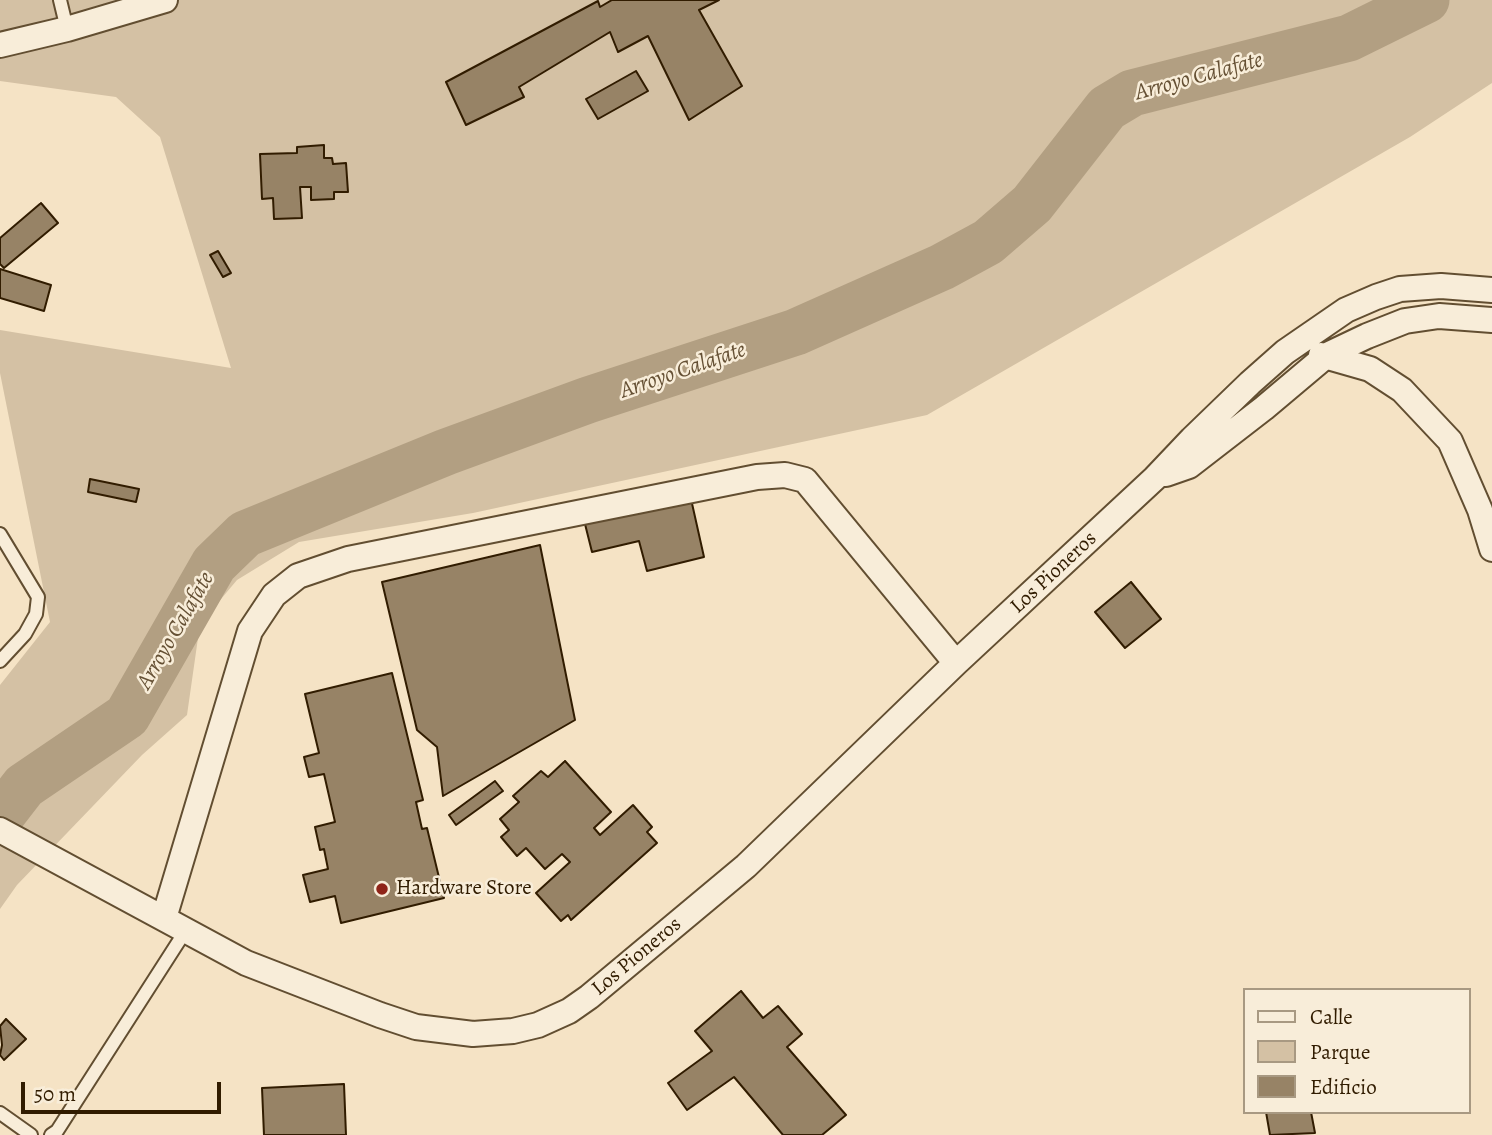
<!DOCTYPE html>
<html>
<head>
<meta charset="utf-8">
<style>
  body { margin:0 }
  #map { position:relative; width:1492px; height:1135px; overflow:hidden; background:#f5e3c5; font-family:Alegreya,serif }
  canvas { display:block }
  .legend { position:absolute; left:1243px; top:988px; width:228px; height:126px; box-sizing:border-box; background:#f8edd9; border:2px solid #a89982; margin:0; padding:9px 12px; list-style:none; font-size:21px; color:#311c00 }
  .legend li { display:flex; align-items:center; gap:14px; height:35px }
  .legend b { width:35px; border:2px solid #a89982 }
  .scale { position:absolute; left:21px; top:1082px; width:200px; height:32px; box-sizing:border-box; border:4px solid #311c00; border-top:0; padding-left:9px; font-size:21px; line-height:24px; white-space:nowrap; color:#311c00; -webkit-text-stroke:5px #f8edd9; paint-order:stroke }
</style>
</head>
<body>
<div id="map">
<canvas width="1492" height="1135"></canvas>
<ul class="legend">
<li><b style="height:9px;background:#f8edd9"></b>Calle</li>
<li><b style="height:19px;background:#d4c1a4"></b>Parque</li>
<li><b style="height:19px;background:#978366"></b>Edificio</li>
</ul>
<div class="scale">50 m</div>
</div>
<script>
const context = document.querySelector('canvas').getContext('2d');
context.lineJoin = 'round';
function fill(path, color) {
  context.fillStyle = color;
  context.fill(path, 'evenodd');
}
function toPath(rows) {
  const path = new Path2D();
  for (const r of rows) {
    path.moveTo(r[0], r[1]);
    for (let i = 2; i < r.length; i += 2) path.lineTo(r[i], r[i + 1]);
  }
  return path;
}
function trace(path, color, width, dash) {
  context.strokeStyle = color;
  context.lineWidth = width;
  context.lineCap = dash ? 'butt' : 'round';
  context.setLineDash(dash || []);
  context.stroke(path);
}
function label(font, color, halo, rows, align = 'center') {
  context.font = font + ' Alegreya,serif';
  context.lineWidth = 5;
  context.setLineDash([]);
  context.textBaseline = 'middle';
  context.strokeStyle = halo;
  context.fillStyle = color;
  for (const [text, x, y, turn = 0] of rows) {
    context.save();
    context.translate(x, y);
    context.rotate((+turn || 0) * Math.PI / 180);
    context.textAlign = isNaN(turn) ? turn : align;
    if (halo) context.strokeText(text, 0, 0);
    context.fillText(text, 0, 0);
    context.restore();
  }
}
fill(toPath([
  [0,0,1492,0,1492,83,1410,137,927,415,473,513,299,542,237,580,200,624,187,715,142,755,17,885,0,909,0,685,50,622,0,373,0,330,231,368,160,137,116,97,0,81]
]), '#d4c1a4');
trace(toPath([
  [0,817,24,786,127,716,214,564,245,534,446,452,588,400,796,332,942,267,988,242,1032,204,1107,108,1132,93,1349,38,1426,0]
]), '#b29f82', 47);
const building = toPath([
  [612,0,719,0,699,10,742,86,689,120,648,36,618,52,610,32,519,87,524,97,466,125,446,82,598,1,600,7,612,0],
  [636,71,648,91,598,119,586,99,636,71],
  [324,145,324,158,332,158,333,164,346,163,348,192,334,192,334,199,311,200,311,187,300,187,302,218,274,219,273,198,262,199,260,154,297,153,297,147,324,145],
  [41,203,58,223,4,268,0,264,0,238,41,203],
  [218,251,231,273,223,277,210,255,218,251],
  [0,269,51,285,44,311,0,298,0,269],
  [90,479,139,489,136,502,88,492,90,479],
  [691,499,704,557,647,571,639,541,592,552,585,524,691,499],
  [540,545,575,720,443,796,437,747,417,730,382,582,540,545],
  [1131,582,1161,619,1125,648,1095,612,1131,582],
  [392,673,423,800,416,802,422,829,427,828,444,898,341,923,335,896,310,902,303,875,328,869,324,849,320,850,315,827,335,822,324,774,309,777,304,757,319,753,305,694,392,673],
  [565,761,611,812,594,828,600,835,633,805,652,827,647,832,657,843,571,920,568,915,561,921,536,893,570,862,562,854,545,869,526,848,517,856,501,837,509,830,500,819,519,802,513,796,541,771,548,777,565,761],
  [495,781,503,791,456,825,449,815,495,781],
  [741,991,763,1018,778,1006,802,1034,787,1047,846,1115,822,1135,783,1135,734,1077,687,1110,668,1083,712,1051,695,1031,741,991],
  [6,1019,26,1039,4,1060,0,1055,2,1045,0,1026,6,1019],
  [344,1084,346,1135,264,1135,262,1088,344,1084],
  [1266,1112,1311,1112,1315,1133,1270,1135,1266,1112]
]);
fill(building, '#978366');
trace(building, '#311c00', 2);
const service = toPath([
  [60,0,67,29],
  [0,534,38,597,36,614,25,634,0,661],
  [0,1113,31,1135],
  [51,1135,57,1131,186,930]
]);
const minor = toPath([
  [0,45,67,29,165,0],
  [1321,355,1370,369,1402,390,1450,441,1480,510,1492,549],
  [1166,474,1189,466,1264,408,1327,355,1367,336,1405,321,1439,316,1492,320],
  [0,830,246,963,380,1015,416,1027,473,1034,513,1031,538,1025,569,1011,589,997,746,866,956,663,1155,478,1192,439,1250,383,1285,352,1346,310,1376,297,1400,289,1441,286,1492,290],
  [164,918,250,631,274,595,298,576,348,559,757,477,785,475,805,480,956,663]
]);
trace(service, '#624e31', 16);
trace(minor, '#624e31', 28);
trace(service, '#f8edd9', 12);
trace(minor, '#f8edd9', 24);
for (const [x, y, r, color] of [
  [382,889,7,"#8f2418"]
]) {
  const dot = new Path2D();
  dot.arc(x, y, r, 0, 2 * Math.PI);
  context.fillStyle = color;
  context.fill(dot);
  trace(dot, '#f8edd9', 2.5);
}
label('21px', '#311c00', '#f8edd9', [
  ["Los Pioneros",1054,573,-43],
  ["Los Pioneros",637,957,-40]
]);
label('21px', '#311c00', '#f8edd9', [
  ["Hardware Store",396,889]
], 'left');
label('italic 23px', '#655034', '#f8edd9', [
  ["Arroyo Calafate",1199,77,-15],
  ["Arroyo Calafate",683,371,-19],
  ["Arroyo Calafate",176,631,-60]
]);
</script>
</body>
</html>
